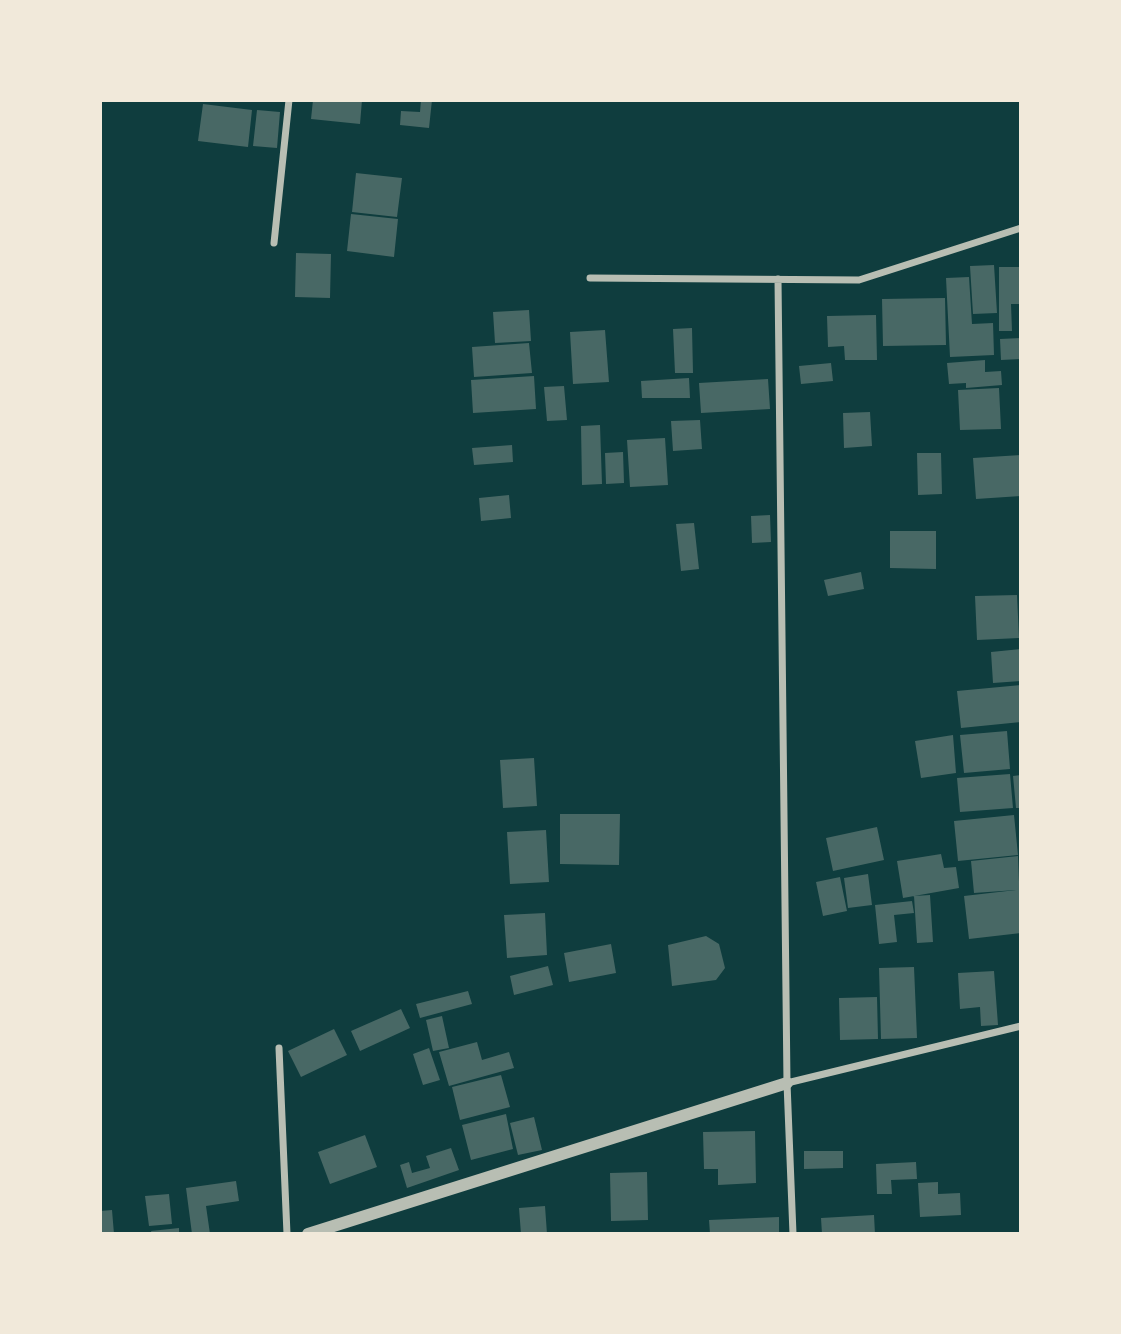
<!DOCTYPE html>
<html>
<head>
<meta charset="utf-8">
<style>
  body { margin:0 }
  #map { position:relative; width:1121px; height:1334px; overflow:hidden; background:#0f3d3e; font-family:Figtree,sans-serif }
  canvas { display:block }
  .frame { position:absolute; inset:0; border:102px solid #f1e9da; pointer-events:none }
</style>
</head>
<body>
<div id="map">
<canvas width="1121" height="1334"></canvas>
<div class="frame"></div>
</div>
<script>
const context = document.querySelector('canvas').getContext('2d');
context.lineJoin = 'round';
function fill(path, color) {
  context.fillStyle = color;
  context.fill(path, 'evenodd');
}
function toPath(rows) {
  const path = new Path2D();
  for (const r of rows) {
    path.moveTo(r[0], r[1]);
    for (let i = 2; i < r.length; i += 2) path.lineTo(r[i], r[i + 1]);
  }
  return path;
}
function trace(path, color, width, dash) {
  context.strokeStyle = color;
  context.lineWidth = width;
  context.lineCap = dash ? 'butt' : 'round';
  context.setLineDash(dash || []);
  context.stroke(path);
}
fill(toPath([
  [313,100,362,100,360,124,311,119],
  [421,100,432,100,429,128,400,125,401,111,420,112],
  [203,104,252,110,248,147,198,141],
  [257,110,280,112,277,148,253,146],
  [356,173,402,178,397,217,352,212],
  [351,214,398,219,394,257,347,251],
  [296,253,331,254,330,298,295,297],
  [994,265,997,313,973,314,970,266],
  [999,267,1021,267,1021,304,1011,304,1012,331,999,331],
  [969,277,972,324,993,323,994,355,950,357,946,278],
  [945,298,946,345,883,346,882,299],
  [529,310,531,341,495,343,493,312],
  [876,315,877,360,845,360,844,346,828,347,827,316],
  [692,328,693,373,675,373,673,329],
  [605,330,609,382,573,384,570,332],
  [1021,338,1021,359,1001,360,1000,339],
  [529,343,532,373,474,377,472,347],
  [985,360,985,372,1001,371,1002,385,966,388,966,383,949,384,947,363],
  [831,363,833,381,801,384,799,366],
  [534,376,536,409,473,413,471,380],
  [689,378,690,398,642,398,641,381],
  [768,379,770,409,701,413,699,383],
  [564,386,567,420,547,421,544,387],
  [999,388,1001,429,960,430,958,390],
  [870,412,872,446,844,448,843,413],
  [700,420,702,449,673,451,671,421],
  [600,425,602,484,582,485,581,426],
  [665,438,668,485,630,487,627,440],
  [512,445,513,462,474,465,472,448],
  [623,452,624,483,606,484,605,453],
  [917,453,941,453,942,494,918,495],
  [1021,455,1021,496,976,499,973,458],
  [509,495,511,518,481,521,479,498],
  [770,515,771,542,752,543,751,516],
  [694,523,699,569,681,571,676,524],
  [890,531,936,531,936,569,890,568],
  [861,572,864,589,828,596,824,580],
  [1017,595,1019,638,977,640,975,596],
  [1021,649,1021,681,993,683,991,652],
  [1021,685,1021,722,961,728,957,691],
  [1007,731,1010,769,964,773,960,735],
  [953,735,956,773,921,778,915,741],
  [534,758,537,806,503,808,500,760],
  [1010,774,1013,808,960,812,957,778],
  [1021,775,1021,808,1016,808,1013,776],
  [560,814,620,814,619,865,560,864],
  [1014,815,1018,855,958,861,954,821],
  [877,827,884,860,833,871,826,838],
  [546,830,549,882,510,884,507,832],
  [941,854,944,868,956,867,959,888,903,898,897,861],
  [1018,856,1021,933,969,939,964,896,1016,890,974,893,971,861],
  [868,874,872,905,848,908,844,878],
  [840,877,847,911,823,916,816,882],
  [930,895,933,942,917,943,914,896],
  [912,901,914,913,894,915,897,942,879,944,875,905],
  [545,913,547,955,507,958,504,915],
  [706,936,719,944,725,968,716,980,672,986,668,945],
  [611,944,616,973,569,982,564,953],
  [548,966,553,985,514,995,510,976],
  [914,967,917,1038,881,1039,879,968],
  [994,971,998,1025,981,1026,980,1007,960,1009,958,973],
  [468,991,472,1004,420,1018,416,1004],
  [877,997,878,1039,840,1040,839,998],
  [401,1009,410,1028,360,1051,351,1031],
  [442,1016,449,1048,433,1051,426,1020],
  [334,1029,347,1055,301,1077,288,1051],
  [477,1042,482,1060,509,1052,514,1068,449,1086,439,1052],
  [429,1048,440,1080,423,1085,413,1054],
  [501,1075,510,1107,460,1120,452,1087],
  [506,1114,513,1149,471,1160,462,1125],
  [534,1117,542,1150,518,1155,510,1123],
  [755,1131,756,1183,718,1185,718,1169,704,1169,703,1132],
  [365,1135,377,1167,330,1184,318,1152],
  [451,1148,459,1170,407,1188,400,1165,409,1162,412,1173,430,1168,426,1156],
  [804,1151,843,1151,843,1168,804,1169],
  [916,1162,917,1179,891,1180,892,1194,877,1194,876,1164],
  [647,1172,648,1220,611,1221,610,1173],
  [236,1181,239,1201,206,1206,210,1234,192,1234,186,1188],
  [938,1182,938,1194,960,1193,961,1215,920,1217,918,1183],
  [169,1194,172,1224,149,1226,145,1196],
  [545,1206,547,1234,521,1234,519,1208],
  [112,1210,114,1234,100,1234,100,1211],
  [874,1215,875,1234,822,1234,821,1218],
  [779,1217,779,1234,710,1234,709,1220],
  [179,1228,179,1234,152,1234,151,1231]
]), '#486865');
trace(toPath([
  [274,243,289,100],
  [590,278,859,280,1021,228],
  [778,279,787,1083,793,1234],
  [279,1048,287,1234],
  [787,1083,1021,1026]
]), '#b8beb3', 7);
trace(toPath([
  [308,1234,787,1083]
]), '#b8beb3', 12);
</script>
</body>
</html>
